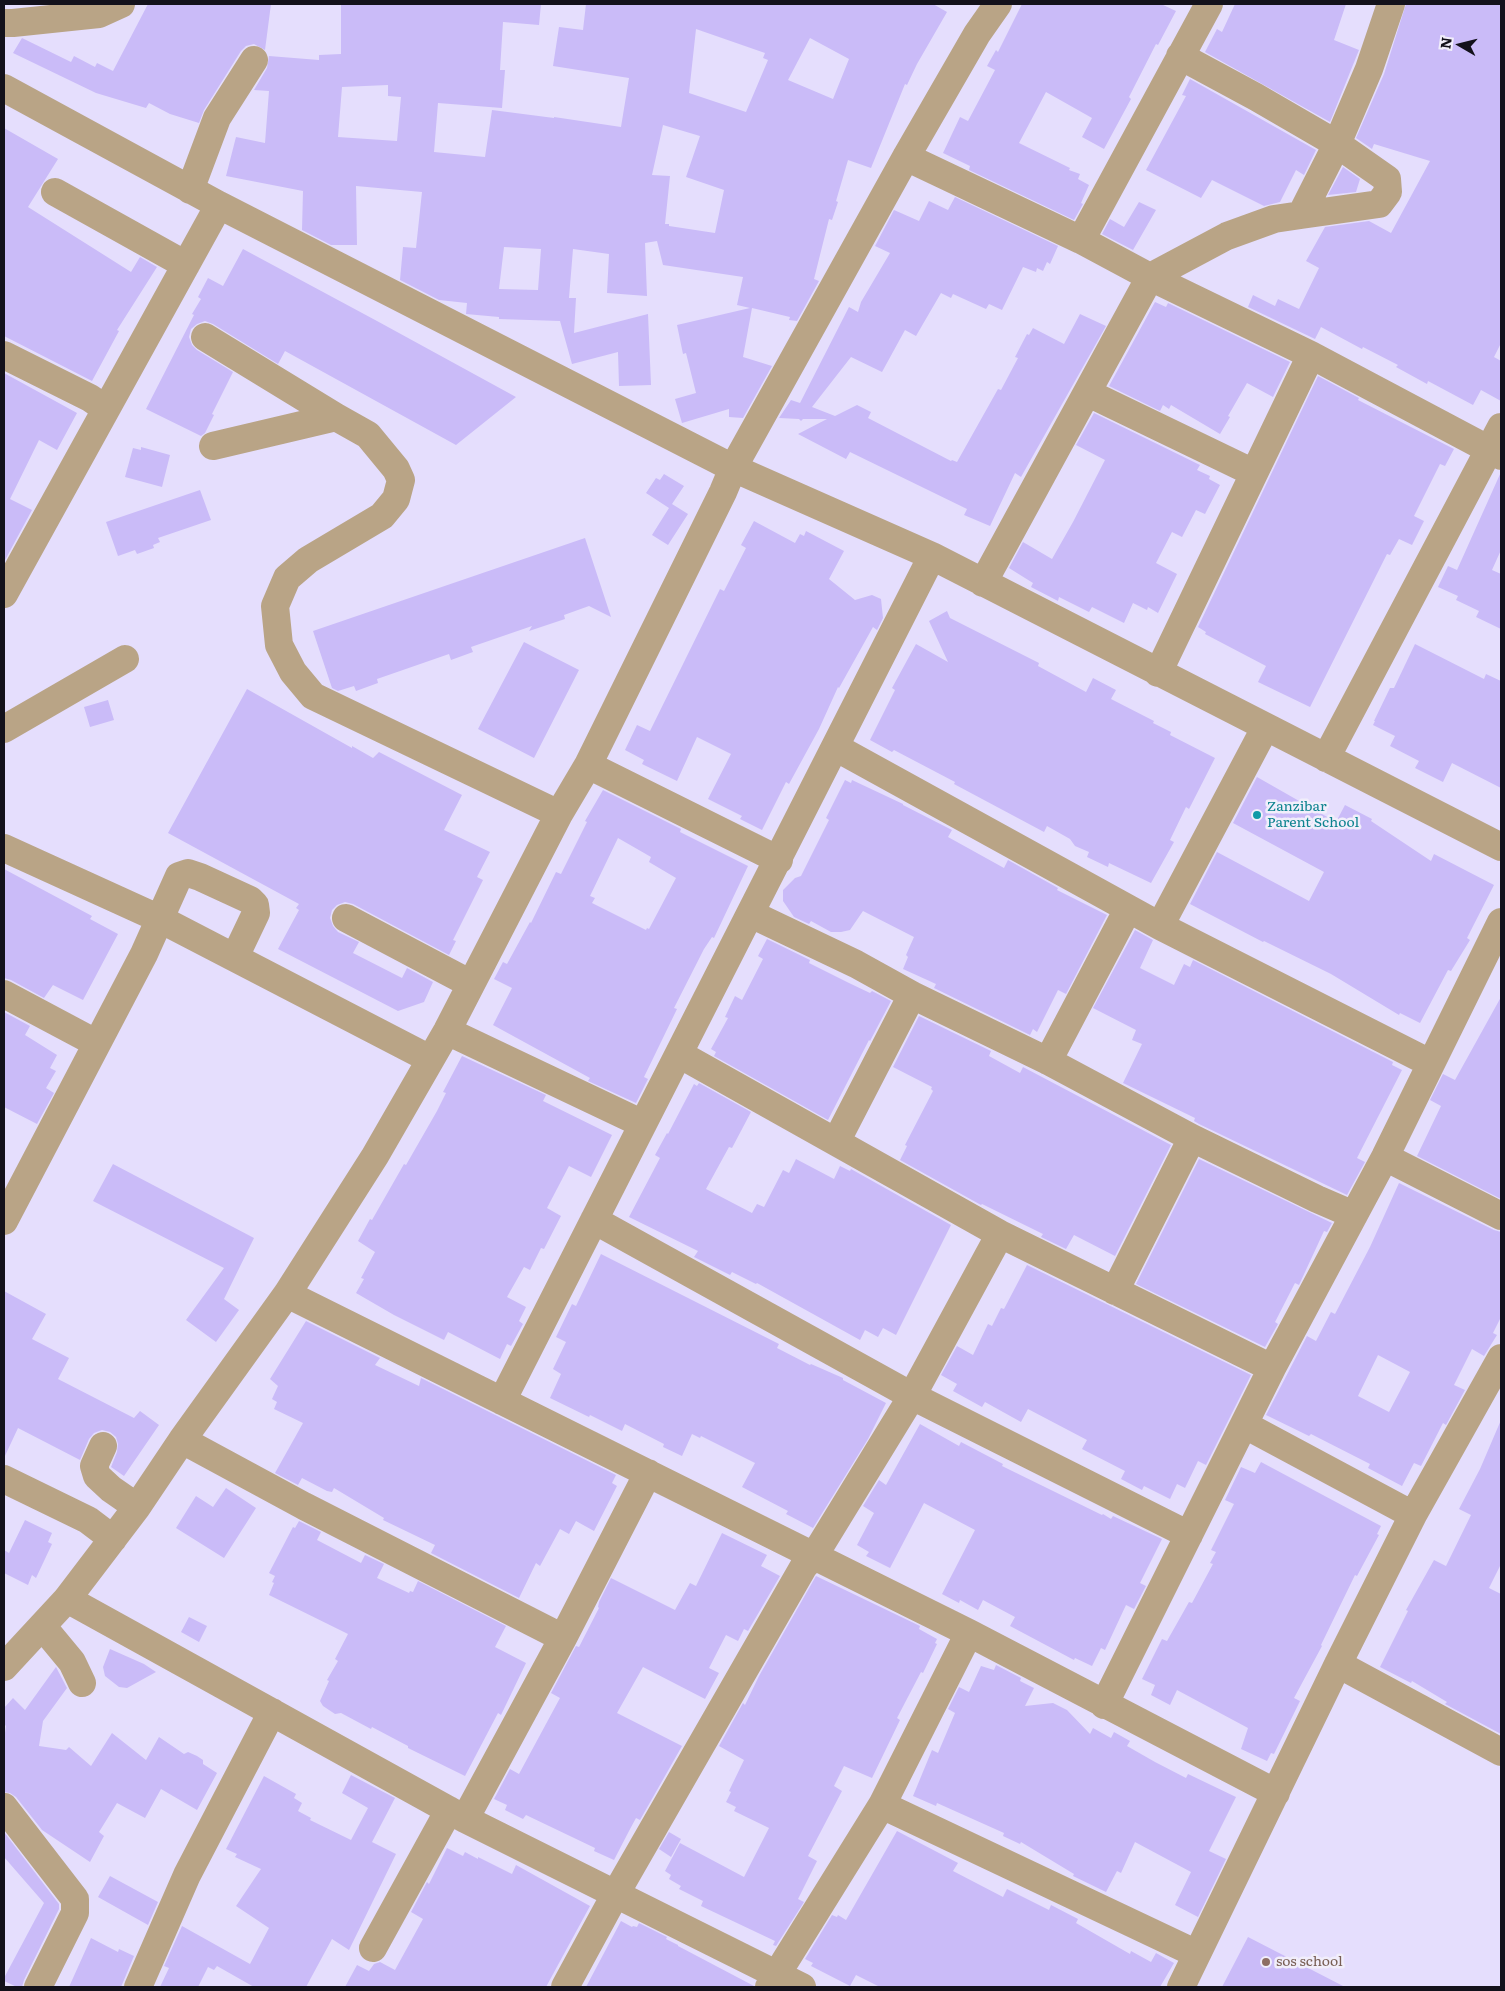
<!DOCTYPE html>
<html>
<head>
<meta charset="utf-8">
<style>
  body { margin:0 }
  #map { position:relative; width:1505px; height:1991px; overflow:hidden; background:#e5defd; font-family:Literata,serif }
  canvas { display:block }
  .frame { position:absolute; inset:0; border:5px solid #13111b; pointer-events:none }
  .north { position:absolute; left:1435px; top:20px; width:50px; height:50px; -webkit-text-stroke:4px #f1eefb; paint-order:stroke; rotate:278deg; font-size:14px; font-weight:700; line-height:20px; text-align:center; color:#13111b }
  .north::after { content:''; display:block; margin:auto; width:18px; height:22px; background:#13111b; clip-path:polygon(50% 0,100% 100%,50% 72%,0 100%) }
</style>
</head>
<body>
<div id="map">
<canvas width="1505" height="1991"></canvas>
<div class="frame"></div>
<div class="north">N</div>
</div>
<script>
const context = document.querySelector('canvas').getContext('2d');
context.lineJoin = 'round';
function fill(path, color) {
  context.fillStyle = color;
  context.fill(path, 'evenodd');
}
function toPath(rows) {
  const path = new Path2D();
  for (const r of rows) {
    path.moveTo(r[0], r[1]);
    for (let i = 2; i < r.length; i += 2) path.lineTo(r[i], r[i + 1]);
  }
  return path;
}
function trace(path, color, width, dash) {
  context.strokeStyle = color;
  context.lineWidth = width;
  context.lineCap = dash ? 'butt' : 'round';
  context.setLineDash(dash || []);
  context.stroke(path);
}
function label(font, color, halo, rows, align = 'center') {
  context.font = font + ' Literata,serif';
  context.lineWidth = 5;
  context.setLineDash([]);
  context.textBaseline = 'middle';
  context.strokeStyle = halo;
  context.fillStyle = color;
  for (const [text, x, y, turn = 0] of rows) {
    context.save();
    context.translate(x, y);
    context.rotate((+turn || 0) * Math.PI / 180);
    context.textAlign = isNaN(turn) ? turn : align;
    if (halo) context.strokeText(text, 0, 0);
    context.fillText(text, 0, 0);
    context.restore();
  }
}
fill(toPath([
  [148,4,271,4,265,50,254,44,246,46,241,51,204,110,199,123,170,114,149,103,146,108,96,93,13,53,22,38,71,62,74,56,95,67,97,63,113,71],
  [341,4,541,4,539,25,503,22,500,70,505,70,502,108,438,103,434,152,485,157,492,110,554,118,554,117,621,127,629,78,553,66,559,27,583,30,586,4,933,4,947,12,917,64,907,85,905,84,871,168,848,160,836,201,838,202,832,220,829,219,814,279,819,281,797,321,789,320,790,317,752,308,743,357,772,366,743,418,729,417,729,409,682,423,675,399,696,393,686,353,683,354,677,325,750,308,737,305,743,277,663,265,657,241,645,243,647,296,607,293,609,254,573,249,569,298,576,298,574,333,648,314,651,385,619,386,618,352,572,364,560,321,499,319,499,317,466,314,467,303,439,300,400,280,403,247,416,248,422,192,356,186,357,245,331,245,302,230,303,191,226,176,236,137,265,143,269,91,254,90,267,68,269,56,319,60,319,55,341,54],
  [696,29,765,53,763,58,768,60,746,112,689,93],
  [810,38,849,59,833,99,788,80],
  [388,85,388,96,401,97,397,141,338,137,342,87],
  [663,125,700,136,686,177,724,190,715,233,669,226,669,224,665,224,670,176,652,175],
  [504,247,541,249,538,290,499,289],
  [1022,4,1161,4,1176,11,1158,45,1156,44,1129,97,1131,99,1104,149,1082,137,1092,118,1046,92,1019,143,1070,168,1069,170,1080,174,1078,179,1089,185,1081,203,1083,204,1074,220,969,170,970,166,943,153,960,117,968,121,995,70,987,66,996,50,998,52],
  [1235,4,1346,4,1334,40,1359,50,1330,122,1205,52,1217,29,1222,32],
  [1406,4,1501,4,1501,343,1494,357,1501,361,1501,401,1481,390,1473,405,1428,381,1427,384,1396,367,1398,365,1363,347,1362,349,1321,327,1315,339,1248,307,1253,295,1275,306,1278,299,1299,309,1319,268,1306,261,1325,227,1369,221,1391,233,1430,161,1374,144,1372,149,1356,138,1384,74],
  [1190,79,1316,150,1304,175,1296,170,1280,202,1264,206,1212,180,1201,198,1146,170,1186,96,1182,95],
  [4,128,58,159,28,207,131,272,140,257,157,267,117,330,119,331,92,381,4,336],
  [1343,167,1360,179,1356,192,1328,195],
  [955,197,1058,246,1050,264,1047,262,1043,271,1037,268,1036,272,1023,267,1002,310,989,304,986,309,953,294,951,298,941,293,916,336,905,330,882,372,851,357,812,407,835,416,857,405,871,412,868,418,951,461,952,460,957,462,998,389,1001,390,1018,358,1015,357,1027,334,1029,335,1033,328,1064,344,1080,314,1106,326,1021,477,1015,473,990,526,964,515,967,509,850,452,846,459,798,434,827,419,803,419,801,421,799,419,779,418,791,400,800,403,849,307,858,312,861,302,890,253,875,246,894,210,919,221,929,201,948,210],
  [1139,202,1156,210,1133,250,1102,234,1110,219,1124,227],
  [243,249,377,321,516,397,456,445,285,351,278,364,213,324,205,321,197,324,191,329,189,337,192,345,197,350,233,372,212,414,214,415,205,433,201,436,146,409,194,315,192,314,201,299,198,297,208,278,223,286],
  [1155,302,1166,307,1168,303,1290,362,1273,397,1247,383,1228,416,1230,417,1220,434,1171,405,1169,409,1163,405,1160,411,1109,386],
  [4,373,77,413,57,450,39,440,10,499,32,510,4,562],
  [1318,376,1359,398,1358,400,1454,449,1445,466,1440,464,1414,516,1424,521,1412,545,1399,539,1390,555,1387,554,1310,707,1258,682,1266,666,1205,634,1206,632,1198,627],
  [1094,413,1200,465,1197,470,1210,476,1209,479,1220,485,1205,514,1196,510,1182,537,1172,532,1156,563,1177,574,1158,613,1148,607,1147,610,1133,603,1124,623,1092,607,1089,612,1059,597,1058,601,1031,587,1033,583,1009,568,1023,542,1052,559,1073,522,1105,460,1076,445],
  [141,447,170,455,162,487,125,477,133,448,141,450],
  [1501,472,1501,550,1492,570,1501,574,1501,629,1476,617,1479,611,1456,600,1458,596,1438,587,1448,566,1457,570],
  [664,474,684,486,672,504,688,514,668,545,652,535,669,508,646,493,656,478,660,480],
  [200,490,211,520,158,538,160,542,153,545,154,548,137,554,135,550,118,556,106,522],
  [754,521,795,543,800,534,804,536,806,531,844,551,829,579,855,600,872,595,881,599,883,618,877,630,873,627,839,688,838,687,819,729,789,784,786,782,762,830,740,819,742,816,708,799,731,754,697,737,677,781,642,764,644,760,625,750,637,725,650,731,720,589,724,591,746,548,741,545],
  [585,538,611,617,589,606,564,615,565,619,529,631,532,626,471,647,473,652,451,660,449,654,377,679,378,683,356,691,354,686,338,691,332,688,313,631],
  [947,611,950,618,1039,663,1038,666,1086,692,1093,678,1116,690,1111,699,1154,721,1153,723,1171,732,1170,735,1215,758,1189,809,1186,807,1170,840,1174,842,1151,883,1109,863,1108,867,1087,857,1089,852,1075,846,1070,839,1047,826,1044,832,954,784,955,782,894,750,892,752,870,740,895,690,892,688,916,644,948,662,929,621],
  [524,642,579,670,534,758,478,729],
  [1415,644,1484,679,1486,674,1501,681,1501,788,1452,763,1443,782,1415,768,1419,761,1390,746,1395,736,1373,725,1375,721,1374,721,1390,688,1394,688],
  [247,689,352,748,352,746,373,758,379,752,462,795,444,830,490,852,477,877,483,880,453,940,456,941,449,955,353,904,345,902,337,905,332,910,330,918,333,926,338,932,359,942,353,953,402,978,407,968,433,982,424,1002,398,1011,278,949,299,910,296,908,299,904,168,833],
  [108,700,114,720,90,727,84,707],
  [1257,777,1336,822,1345,805,1372,819,1371,821,1431,861,1434,854,1494,885,1467,938,1470,940,1451,971,1448,970,1420,1023,1400,1013,1399,1015,1331,974,1264,941,1263,942,1190,904,1217,852,1309,901,1324,872,1233,823],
  [845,780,851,783,852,780,903,804,903,805,952,830,948,837,1004,868,1008,860,1058,888,1057,890,1107,915,1066,994,1058,990,1037,1032,1033,1029,1030,1035,934,988,936,984,903,969,908,957,906,955,914,937,863,911,850,930,841,932,831,932,811,921,809,924,794,917,783,901,783,890,795,878,801,876,829,820,826,818],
  [603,790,681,829,680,832,748,866,714,938,712,937,704,949,674,1008,677,1009,644,1077,648,1079,636,1103,588,1081,590,1078,493,1025,512,988,494,979,503,962,507,964,530,922,531,923,556,872,561,874,587,822,585,821],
  [618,838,651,857,649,862,676,878,649,929,647,928,646,930,592,903,595,898,590,896],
  [4,869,92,916,90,919,118,934,83,1000,53,985,44,998,11,980,4,978],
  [1135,930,1153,940,1140,968,1174,985,1184,964,1190,967,1193,960,1393,1062,1392,1065,1402,1070,1357,1158,1365,1162,1347,1195,1199,1124,1194,1121,1195,1118,1123,1083,1142,1044,1132,1040,1136,1030,1093,1008],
  [767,939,810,960,809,963,849,983,870,993,872,991,891,1001,870,1041,869,1040,828,1120,714,1056,716,1052,711,1049,728,1018,725,1017,735,996,742,1000,763,959,758,956],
  [1501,997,1501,1199,1417,1156,1441,1106,1430,1100,1443,1074,1455,1080],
  [4,1012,30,1026,25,1035,57,1055,50,1068,56,1071,46,1088,54,1093,37,1124,4,1107],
  [919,1016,991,1051,989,1056,1020,1073,1023,1067,1171,1145,1115,1256,1074,1235,1066,1249,1041,1237,1043,1234,982,1204,981,1205,900,1160,907,1146,905,1145,933,1091,931,1089,932,1087,893,1067],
  [462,1056,546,1095,543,1101,612,1135,591,1177,569,1166,547,1208,561,1216,544,1249,541,1248,530,1270,524,1267,507,1297,526,1307,519,1321,523,1324,511,1346,507,1344,500,1359,448,1332,444,1340,394,1315,356,1293,364,1279,361,1278,375,1252,358,1241,370,1219,372,1220,404,1164,406,1165,437,1111,446,1093,443,1092],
  [699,1083,751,1112,732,1148,729,1147,706,1189,752,1213,757,1204,764,1207,783,1170,789,1173,796,1159,834,1179,840,1166,850,1171,851,1169,951,1225,896,1335,883,1328,878,1337,865,1330,860,1340,757,1283,756,1284,732,1272,730,1275,694,1257,698,1251,629,1217,660,1158,655,1155,667,1133,668,1134,694,1084,697,1086],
  [1199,1159,1332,1223,1327,1232,1324,1231,1299,1285,1295,1283,1275,1322,1278,1324,1265,1347,1136,1284],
  [113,1164,254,1238,224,1299,239,1310,216,1342,186,1320,224,1268,93,1201],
  [1399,1183,1494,1230,1501,1232,1501,1317,1493,1333,1497,1335,1484,1356,1472,1349,1454,1385,1465,1390,1446,1425,1443,1423,1421,1466,1414,1463,1402,1486,1368,1468,1370,1464,1311,1434,1309,1436,1266,1415,1307,1336,1316,1341,1331,1312,1335,1314,1370,1247],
  [1378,1355,1410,1372,1389,1412,1358,1396],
  [601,1254,779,1344,777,1348,810,1365,811,1364,843,1378,843,1380,886,1403,868,1439,813,1528,786,1514,788,1511,742,1487,755,1463,701,1436,700,1438,692,1434,682,1456,663,1447,664,1444,625,1424,622,1431,590,1415,589,1417,550,1398,561,1374,553,1369,566,1342,556,1337,572,1304,576,1306],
  [1027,1265,1251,1375,1206,1465,1198,1461,1185,1488,1177,1484,1170,1499,1144,1486,1142,1490,1121,1479,1125,1471,1082,1449,1087,1440,1028,1409,1021,1422,985,1402,982,1407,953,1391,957,1384,941,1375,957,1346,973,1355,988,1324,992,1326,1001,1308,1004,1309],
  [4,1291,46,1314,32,1339,69,1358,58,1379,134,1418,140,1411,159,1425,124,1476,111,1467,117,1452,118,1444,116,1437,110,1432,102,1430,94,1433,89,1439,80,1460,18,1428,4,1458],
  [306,1321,380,1358,375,1365,419,1386,421,1378,616,1475,612,1483,617,1486,594,1531,576,1521,569,1534,560,1529,540,1566,536,1563,519,1598,431,1553,435,1545,383,1520,384,1518,334,1488,332,1492,327,1491,302,1478,298,1485,275,1473,303,1423,274,1409,277,1402,272,1399,278,1386,270,1379],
  [1501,1420,1501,1564,1489,1588,1501,1594,1501,1734,1445,1704,1447,1702,1412,1681,1411,1683,1380,1667,1408,1611,1406,1610,1434,1560,1446,1566,1471,1515,1459,1509,1480,1469],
  [920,1424,959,1446,961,1442,1003,1464,1002,1466,1102,1515,1103,1514,1111,1519,1113,1516,1162,1539,1140,1583,1146,1586,1134,1609,1126,1605,1105,1650,1101,1648,1092,1666,1075,1658,1074,1660,1010,1626,1015,1617,983,1600,978,1610,960,1600,959,1603,942,1594,975,1530,924,1503,890,1568,866,1556,869,1552,857,1545,874,1513,863,1506,879,1480,886,1485],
  [1261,1462,1381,1526,1377,1534,1379,1535,1357,1576,1355,1575,1321,1645,1322,1646,1294,1698,1300,1701,1274,1754,1271,1753,1267,1761,1241,1749,1248,1728,1177,1690,1170,1705,1151,1695,1155,1685,1142,1679,1162,1639,1167,1641,1189,1602,1192,1603,1213,1564,1210,1563,1216,1552,1211,1550,1234,1504,1225,1500,1241,1467,1255,1473],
  [226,1488,256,1508,224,1558,176,1528,196,1496,213,1507],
  [25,1520,52,1533,48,1542,52,1544,36,1578,32,1575,28,1585,4,1573,4,1550,9,1553],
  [299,1521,321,1532,317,1540,361,1563,365,1555,384,1564,377,1578,409,1593,410,1591,413,1592,418,1581,506,1626,495,1647,526,1663,501,1715,498,1713,465,1776,408,1748,408,1746,372,1727,371,1729,341,1713,335,1714,323,1706,320,1701,329,1681,327,1680,338,1661,335,1659,348,1634,269,1595,274,1583,272,1582,275,1576,269,1573,293,1527,295,1528],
  [722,1533,767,1555,761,1566,780,1576,748,1631,744,1629,738,1641,726,1635,709,1668,719,1673,705,1699,643,1667,617,1713,682,1746,640,1820,636,1818,629,1831,614,1860,594,1851,595,1848,526,1815,523,1819,505,1810,507,1805,494,1799,510,1769,519,1774,560,1698,551,1693,576,1646,579,1647,599,1608,598,1607,599,1602,611,1578,675,1610,690,1583,696,1586],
  [816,1576,920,1626,919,1629,937,1639,935,1643,937,1644,923,1673,921,1672,897,1718,900,1720,872,1778,844,1766,834,1786,842,1791,808,1856,817,1861,798,1899,804,1902,776,1946,773,1945,775,1941,701,1906,703,1901,679,1889,681,1886,669,1879,671,1875,665,1871,680,1843,744,1877,769,1828,734,1811,736,1807,726,1802,731,1792,729,1791,744,1760,719,1746,743,1703,745,1705,759,1676],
  [189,1617,207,1626,199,1642,181,1632],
  [110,1649,144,1664,156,1672,127,1688,119,1687,105,1676,103,1667],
  [996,1665,1021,1678,1020,1681,1034,1688,1025,1706,1053,1703,1067,1710,1090,1734,1093,1728,1111,1738,1114,1732,1130,1741,1127,1746,1155,1762,1186,1778,1188,1774,1236,1797,1209,1851,1226,1859,1198,1917,1175,1905,1191,1872,1135,1842,1121,1873,1117,1871,1106,1892,1073,1876,1074,1874,1021,1842,1020,1844,1003,1836,1004,1833,937,1803,936,1806,913,1796,932,1750,938,1753,955,1713,948,1709,959,1687,969,1692,981,1666,994,1670],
  [56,1667,67,1688,43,1721,39,1746,66,1750,69,1747,91,1766,112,1733,146,1760,159,1737,184,1754,188,1752,197,1756,203,1760,203,1764,217,1773,197,1810,161,1789,145,1818,117,1803,99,1832,104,1836,90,1862,42,1830,16,1797,10,1793,4,1792,4,1740,6,1726,4,1724,4,1708,13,1698,25,1710],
  [351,1775,395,1798,372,1842,396,1854,349,1950,332,1939,306,1987,254,1987,217,1966,214,1970,208,1967,198,1987,160,1987,169,1968,164,1966,182,1926,250,1964,269,1928,236,1906,261,1869,235,1857,237,1854,226,1849,264,1776,296,1794,294,1798,302,1803,298,1811,311,1818,310,1820,351,1840,368,1808,342,1793],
  [897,1831,958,1863,953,1871,1003,1897,1007,1889,1049,1910,1051,1905,1078,1919,1076,1923,1130,1954,1131,1951,1151,1962,1156,1953,1174,1963,1160,1987,880,1987,856,1975,850,1986,811,1966,813,1963,805,1959,832,1915,837,1917,838,1915,846,1920],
  [4,1832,59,1904,59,1909,24,1980,22,1987,17,1987,4,1981,4,1978,44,1903,4,1857],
  [669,1832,681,1839,671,1857,659,1849],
  [447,1848,463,1856,465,1852,478,1859,478,1857,512,1874,516,1865,590,1906,546,1987,345,1987,357,1965,369,1971,374,1964,380,1962,395,1970,423,1919,411,1912,427,1882,429,1884],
  [110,1876,158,1902,148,1925,98,1897],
  [621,1921,632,1927,633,1926,637,1927,639,1923,667,1937,666,1939,678,1945,678,1946,754,1986,753,1987,586,1987],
  [1248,1937,1345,1987,1222,1987],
  [91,1938,118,1952,119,1949,134,1956,121,1987,69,1987]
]), '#cabbf8');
trace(toPath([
  [4,23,13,23,99,14,121,4],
  [1180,56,1256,97,1337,144,1387,179,1388,192,1379,204,1301,215],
  [4,88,219,205,733,468,932,556,1501,847],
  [906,157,1081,240,1150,277,1311,355,1501,456],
  [190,190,217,118,254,60],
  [55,192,186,265],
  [1081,240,1209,4],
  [205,337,336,417],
  [4,355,90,398,106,409],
  [1088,393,1254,473],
  [213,446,336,417,368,435,396,469,401,480,396,499,382,516,308,560,287,578,275,606,279,645,293,672,313,696,559,814],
  [983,583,1150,277,1227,236,1274,219,1301,215,1337,144,1369,69,1391,4],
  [4,594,219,205],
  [1158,673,1311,355],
  [4,729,125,659],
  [835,747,1160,926,1430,1063],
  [1326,758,1501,427],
  [588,765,779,860],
  [4,848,160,919,430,1059],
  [751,914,856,964,912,995,1048,1061,1192,1138,1317,1199,1354,1215],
  [346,918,471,984],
  [1160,926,1265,728],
  [4,994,96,1043],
  [447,1031,643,1124],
  [679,1054,1000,1234,1272,1368],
  [1048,1061,1128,909],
  [836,1142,912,995],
  [1385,1157,1501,1216],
  [594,1220,912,1396,1189,1535],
  [4,1221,144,954,179,876,188,873,200,877,250,900,255,905,256,913,235,957],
  [1115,1291,1192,1138],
  [287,1294,969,1633,1276,1793],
  [502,1401,932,556],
  [182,1440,304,1506,563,1638],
  [103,1446,94,1466,97,1476,111,1489,137,1507],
  [4,1479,88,1520,113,1539],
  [1413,1515,1501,1358],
  [67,1599,465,1819,802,1987],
  [43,1627,72,1662,82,1683],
  [1338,1664,1501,1752],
  [4,1667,67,1599,137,1507,182,1440,287,1294,375,1156,447,1031,559,814,588,765,723,492,733,468,906,157,977,34,998,4],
  [1104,1705,1272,1368,1385,1157,1501,922],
  [882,1805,1197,1954],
  [4,1807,75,1899,75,1913,38,1987],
  [465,1819,563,1638,648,1473],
  [373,1948,449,1810],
  [138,1987,187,1875,272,1712],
  [565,1987,615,1895,804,1566,814,1556,912,1396,1000,1234],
  [769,1987,882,1805,969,1633],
  [1181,1987,1338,1664,1413,1515,1245,1425]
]), '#b9a486', 28);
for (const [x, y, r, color] of [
  [1257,815,5,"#0f9aa8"],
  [1266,1962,5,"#8d6e63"]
]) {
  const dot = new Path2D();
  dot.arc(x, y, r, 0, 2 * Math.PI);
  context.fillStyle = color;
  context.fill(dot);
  trace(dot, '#f1eefb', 2);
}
label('14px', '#0d838f', '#f1eefb', [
  ["Zanzibar",1267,807],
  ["Parent School",1267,823]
], 'left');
label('14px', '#785e54', '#f1eefb', [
  ["sos school",1276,1962]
], 'left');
</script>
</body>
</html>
